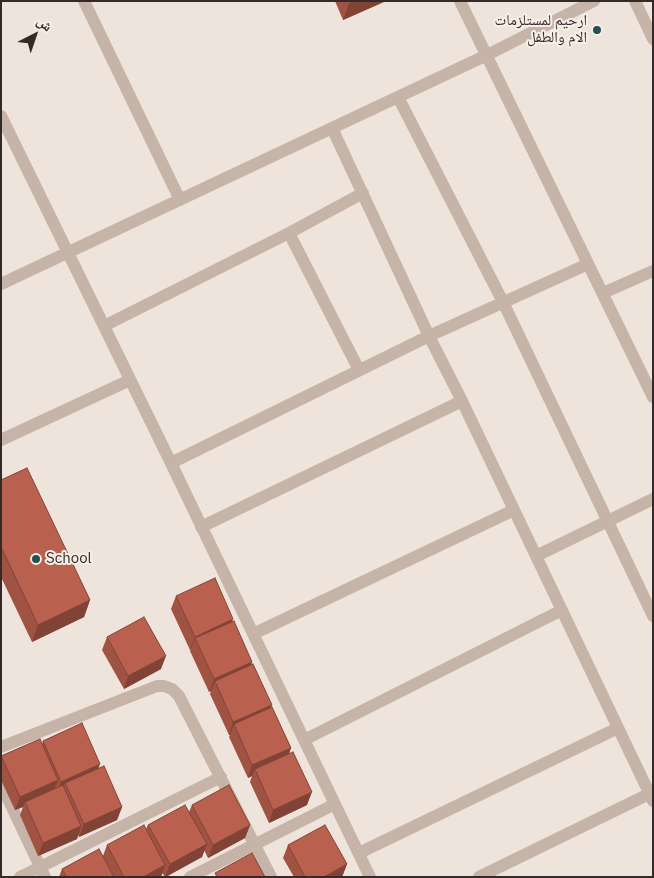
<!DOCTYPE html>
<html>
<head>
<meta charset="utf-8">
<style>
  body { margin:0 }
  #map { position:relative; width:654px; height:878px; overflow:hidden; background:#efe4db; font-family:"IBM Plex Sans","Noto Naskh Arabic",sans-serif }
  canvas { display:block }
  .frame { position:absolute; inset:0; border:2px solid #342b28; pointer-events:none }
  .north { position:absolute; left:10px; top:10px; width:50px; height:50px; -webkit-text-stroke:4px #f7efe7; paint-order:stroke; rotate:41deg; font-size:14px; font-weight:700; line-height:20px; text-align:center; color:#342b28 }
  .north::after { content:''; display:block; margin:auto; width:18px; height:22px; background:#342b28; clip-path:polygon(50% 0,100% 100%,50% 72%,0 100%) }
</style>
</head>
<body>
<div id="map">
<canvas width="654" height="878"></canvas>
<div class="frame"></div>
<div class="north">ش</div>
</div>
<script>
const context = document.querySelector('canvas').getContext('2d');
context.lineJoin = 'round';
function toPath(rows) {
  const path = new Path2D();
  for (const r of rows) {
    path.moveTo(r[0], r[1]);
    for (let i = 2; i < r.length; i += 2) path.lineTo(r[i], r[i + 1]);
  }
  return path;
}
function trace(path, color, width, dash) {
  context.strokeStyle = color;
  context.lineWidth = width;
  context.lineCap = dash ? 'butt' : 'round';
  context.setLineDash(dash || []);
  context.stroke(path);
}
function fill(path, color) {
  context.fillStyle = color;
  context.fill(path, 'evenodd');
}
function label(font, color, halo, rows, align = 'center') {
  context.font = font + ' "IBM Plex Sans","Noto Naskh Arabic",sans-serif';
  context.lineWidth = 4;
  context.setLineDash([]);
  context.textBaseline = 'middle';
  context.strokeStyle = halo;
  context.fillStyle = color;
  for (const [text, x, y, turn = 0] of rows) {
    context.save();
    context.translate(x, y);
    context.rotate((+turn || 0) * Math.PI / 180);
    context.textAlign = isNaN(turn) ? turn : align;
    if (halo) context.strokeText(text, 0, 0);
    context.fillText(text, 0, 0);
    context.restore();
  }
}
trace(toPath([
  [84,1,180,200],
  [460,1,653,397],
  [635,1,653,39],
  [398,97,503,302,653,616],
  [1,116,171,463,370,877],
  [332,128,429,336,462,401,653,801],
  [289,233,359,370],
  [1,284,487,55,594,1],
  [603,293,653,271],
  [104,326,289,233,363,193],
  [1,440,130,380],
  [171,463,429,336,588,264],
  [201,527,462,401],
  [536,556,653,499],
  [253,634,514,510],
  [304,740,562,610],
  [1,747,157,686,164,686,172,689,179,696,271,877],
  [1,784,45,877],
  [359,853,618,728],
  [20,877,221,777],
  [190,877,335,804],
  [479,877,653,792]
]), '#c6b4a9', 12);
fill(toPath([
  [335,1,386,1,343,20],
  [1,480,90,600,84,617,32,642,1,577],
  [176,596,232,622,252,662,251,665,291,748,289,754,307,805,269,823,250,782,252,776,248,778,229,737,230,735,229,735,210,694,211,691,209,692,190,651,191,649,190,650,171,609],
  [107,637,161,669,124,689,102,650],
  [43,741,99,768,122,807,117,820,79,837,78,835,77,839,38,856,20,815,23,807,15,810,1,780,1,756,42,744],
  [192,805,250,825,245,838,208,858,204,850,202,857,166,877,165,877,162,873,161,877,59,877,62,869,103,856,107,845,146,829,148,825,189,812],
  [288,845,347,864,342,877,294,877,283,858]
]), '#a05343');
fill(toPath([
  [354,1,386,1,343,20,349,3],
  [90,600,84,617,32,642,38,625],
  [233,619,229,632,195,638,191,649,190,650,195,637],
  [166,656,161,669,124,689,128,676],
  [252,662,247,675,215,681,211,691,209,692,214,679],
  [272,705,267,718,234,724,230,735,229,735,233,722],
  [291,748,286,761,255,769,252,776,248,778,252,765],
  [100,764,95,777,65,783,62,792,57,795,61,782],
  [58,780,53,793,25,802,23,807,15,810,20,797],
  [312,792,307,805,269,823,273,810],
  [122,807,117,820,79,837,84,824],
  [250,825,245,838,208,858,213,845],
  [81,826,77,839,38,856,43,843],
  [207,844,202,857,165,877,170,864],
  [347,864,342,877,324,877],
  [165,865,161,877,143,877]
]), '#824337');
const building = toPath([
  [27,468,90,600,38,625,1,547,1,480,27,468],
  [215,578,233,619,195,637,176,596,215,578],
  [144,617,166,656,128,676,107,637,144,617],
  [234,621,252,662,214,679,195,638,234,621],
  [253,664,272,705,233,722,215,681,253,664],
  [272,707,291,748,252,765,234,724,272,707],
  [82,723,100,764,61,782,43,741,82,723],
  [40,739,58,780,20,797,1,756,40,739],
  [293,752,312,792,273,810,255,769,293,752],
  [104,766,122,807,84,824,65,783,104,766],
  [63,785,81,826,43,843,25,802,63,785],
  [229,785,250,825,213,845,192,805,229,785],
  [185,805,207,844,170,864,148,825,185,805],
  [144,825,165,865,143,877,124,877,107,845,144,825],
  [325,825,347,864,324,877,305,877,288,845,325,825],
  [99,849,114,877,67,877,62,869,99,849],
  [252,853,265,877,217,877,215,873,252,853]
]);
fill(building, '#ba604e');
trace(building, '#824337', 1);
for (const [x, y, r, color] of [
  [597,30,5,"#215151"],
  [36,559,5,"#215151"]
]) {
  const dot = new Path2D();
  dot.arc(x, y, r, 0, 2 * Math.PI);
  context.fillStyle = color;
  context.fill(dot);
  trace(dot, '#f7efe7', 2);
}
label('15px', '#342b28', '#f7efe7', [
  ["ارحيم لمستلزمات",587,21],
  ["الام والطفل",587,38],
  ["School",46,559,"left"]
], 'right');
</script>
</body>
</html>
